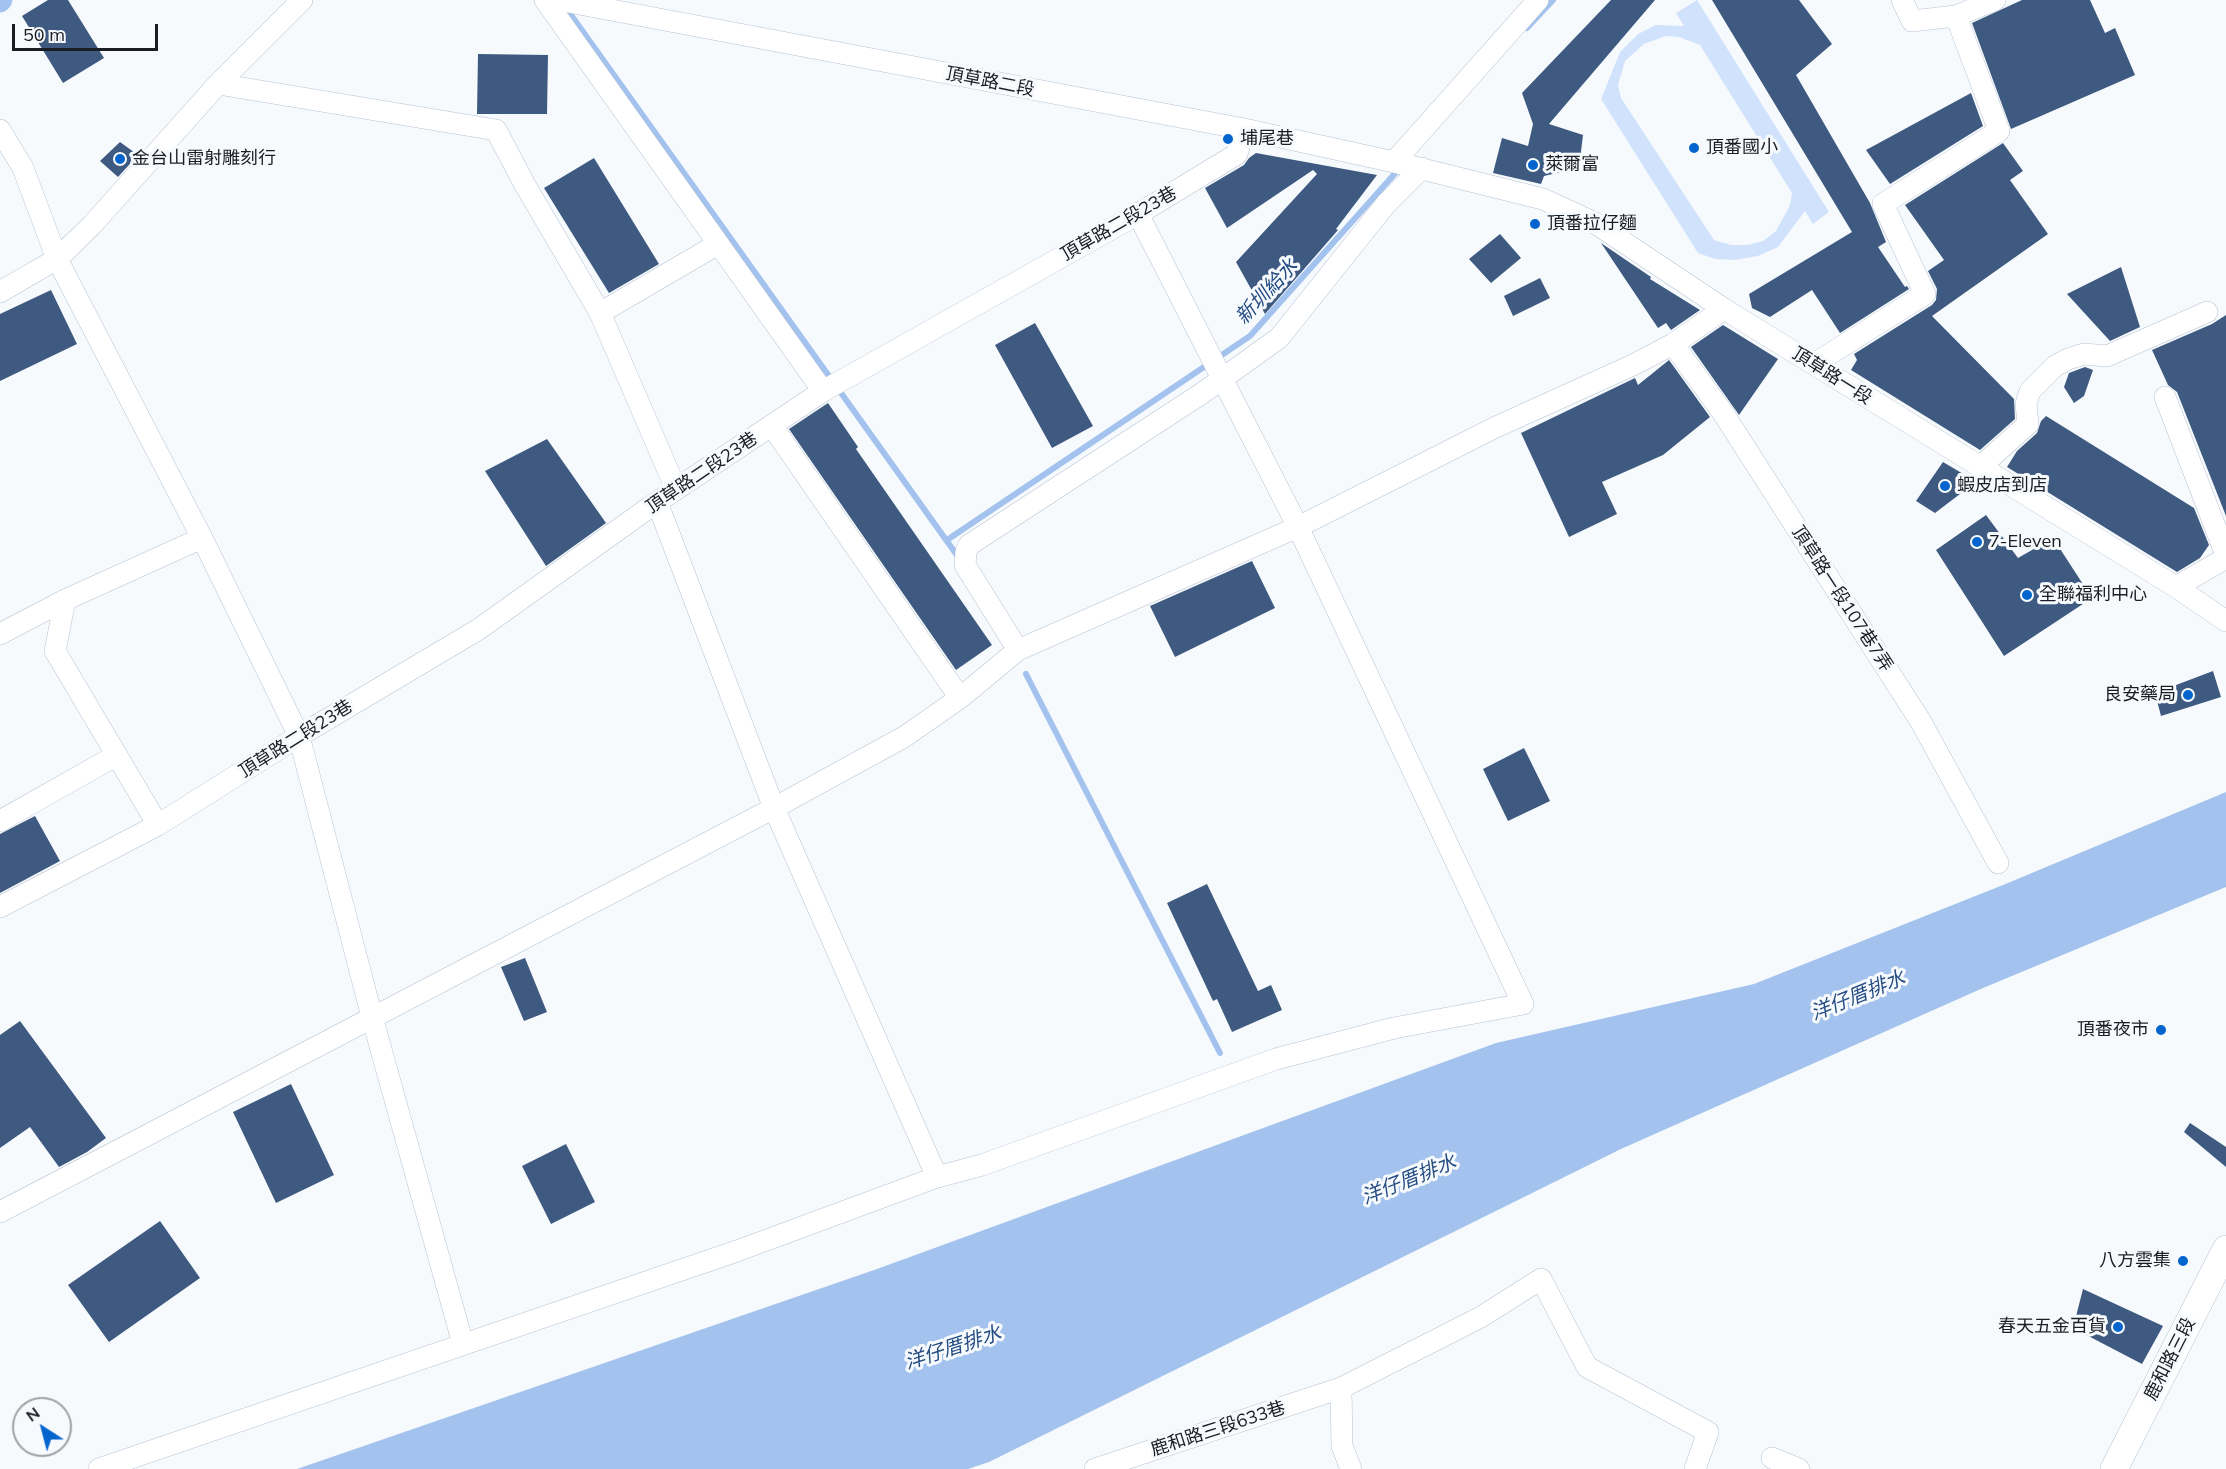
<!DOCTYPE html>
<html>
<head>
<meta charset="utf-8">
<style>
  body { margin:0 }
  #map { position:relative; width:2226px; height:1469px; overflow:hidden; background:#f7fafd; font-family:Mulish,sans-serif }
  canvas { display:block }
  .north { position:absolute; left:12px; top:1397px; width:60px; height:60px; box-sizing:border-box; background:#f7fafd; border:2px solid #9ea2a6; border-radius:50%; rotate:324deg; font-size:16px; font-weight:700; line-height:24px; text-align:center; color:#191d24 }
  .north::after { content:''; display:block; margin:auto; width:21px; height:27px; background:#0364cd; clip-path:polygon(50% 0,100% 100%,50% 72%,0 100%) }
  .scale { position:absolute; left:12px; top:24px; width:146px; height:27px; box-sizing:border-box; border:3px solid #191d24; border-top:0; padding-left:8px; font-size:18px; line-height:21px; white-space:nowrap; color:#191d24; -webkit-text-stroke:4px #f7fafd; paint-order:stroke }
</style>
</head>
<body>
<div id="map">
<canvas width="2226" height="1469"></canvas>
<div class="north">N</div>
<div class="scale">50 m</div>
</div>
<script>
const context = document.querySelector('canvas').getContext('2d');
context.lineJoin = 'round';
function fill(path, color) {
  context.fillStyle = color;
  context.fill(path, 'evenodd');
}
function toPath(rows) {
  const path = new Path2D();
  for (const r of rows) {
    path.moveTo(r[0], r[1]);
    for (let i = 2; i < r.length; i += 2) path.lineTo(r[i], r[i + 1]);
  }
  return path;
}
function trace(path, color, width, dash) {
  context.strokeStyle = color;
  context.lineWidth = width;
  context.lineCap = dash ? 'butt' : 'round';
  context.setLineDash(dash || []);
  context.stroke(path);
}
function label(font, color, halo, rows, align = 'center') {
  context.font = font + ' Mulish,"Noto Sans TC",sans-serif';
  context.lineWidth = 6;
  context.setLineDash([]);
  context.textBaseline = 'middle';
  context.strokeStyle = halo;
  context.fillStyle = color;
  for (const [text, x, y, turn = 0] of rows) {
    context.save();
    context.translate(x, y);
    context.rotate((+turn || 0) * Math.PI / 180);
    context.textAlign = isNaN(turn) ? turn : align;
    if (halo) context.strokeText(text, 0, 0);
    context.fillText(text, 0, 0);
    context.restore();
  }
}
fill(toPath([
  [1697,0,1829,212,1813,224,1805,211,1778,247,1758,256,1735,260,1715,259,1698,253,1601,99,1620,52,1638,34,1656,25,1684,26,1676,13],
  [1666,36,1679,37,1700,45,1792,193,1790,205,1776,231,1763,241,1748,245,1731,245,1714,240,1621,98,1618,85,1625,61,1644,44]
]), '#d1e3fc');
fill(toPath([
  [2226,792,2226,887,1983,988,1621,1149,989,1462,968,1469,297,1469,877,1269,1496,1043,1754,984,2003,885]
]), '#a3c3ee');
trace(toPath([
  [566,8,959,558],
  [1527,28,1553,0],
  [947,540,1250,336,1399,169],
  [1026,674,1220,1053]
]), '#a3c3ee', 6);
trace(toPath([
  [0,2,2,0]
]), '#a3c3ee', 21);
fill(toPath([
  [48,0,68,0,104,58,63,83,22,16],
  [1611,0,1655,0,1549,124,1583,135,1579,168,1544,176,1541,184,1493,173,1502,138,1528,146,1533,124,1522,93],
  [1712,0,1799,0,1832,44,1796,75,1870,203,1886,242,1878,247,1905,287,1907,286,1909,289,1840,333,1812,290,1770,317,1752,308,1749,294,1852,232],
  [2022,0,2090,0,2105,33,2115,28,2135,75,2011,129,1972,23],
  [478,54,548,55,547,114,477,114],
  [1971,93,1983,126,1890,184,1866,150],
  [120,142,138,155,118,177,100,161],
  [2003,143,2023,171,2010,180,2048,234,1932,316,2014,399,2015,419,1980,450,1851,370,1857,360,1854,354,1932,305,1936,300,1937,289,1928,271,1944,260,1905,205],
  [1256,153,1377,175,1336,229,1338,230,1265,314,1236,262,1317,174,1313,170,1227,228,1205,188,1244,165,1249,158],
  [594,158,659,264,609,293,544,188],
  [1500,234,1521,258,1491,283,1469,259],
  [1601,243,1651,277,1650,279,1700,310,1671,330,1666,323,1658,328],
  [2121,267,2140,327,2110,341,2067,294],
  [1540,278,1550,298,1513,316,1504,296],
  [51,290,77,344,0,381,0,314],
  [2226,315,2226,516,2177,392,2168,385,2152,350,2212,324],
  [1035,323,1093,426,1052,448,995,345],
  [1723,325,1778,359,1739,415,1691,347],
  [1669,360,1710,417,1663,455,1602,482,1617,514,1569,537,1521,433,1635,378,1638,385],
  [2085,367,2093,370,2084,396,2074,403,2064,387,2069,373],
  [828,403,858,447,856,449,992,645,956,670,789,429],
  [2046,416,2194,508,2209,545,2200,558,2177,572,2007,467,2017,451,2037,433,2041,421],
  [547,439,606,523,546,566,485,471],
  [1943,462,1970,478,1960,494,1935,513,1916,501],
  [1986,515,2018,558,2053,538,2092,598,2004,656,1936,550],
  [1252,561,1275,608,1175,657,1150,606],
  [2213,671,2221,697,2161,716,2155,693],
  [1524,748,1550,801,1508,821,1483,769],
  [35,816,60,861,0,893,0,834],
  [1207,884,1258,991,1271,985,1282,1010,1232,1032,1217,999,1213,1001,1167,903],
  [525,958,547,1012,524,1021,501,967],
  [20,1021,106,1138,87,1152,59,1167,30,1127,0,1148,0,1035],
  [291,1084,334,1175,276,1203,233,1112],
  [2190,1123,2226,1147,2226,1167,2184,1132],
  [566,1144,595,1202,551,1224,522,1166],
  [160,1221,200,1278,109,1342,68,1285],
  [2083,1289,2163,1326,2142,1364,2073,1328]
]), '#3e5a80');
const minor = toPath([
  [545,0,823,391],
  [558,0,1244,129,1394,162,1543,199,1595,223,1724,309,2176,587,2226,621],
  [1902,0,1912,21,1956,16,1995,0],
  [218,84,496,130,525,185,600,313],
  [0,130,23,168,57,259,202,538,299,736,372,1017,463,1344],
  [1394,162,1538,0],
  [0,292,57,259,92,225,218,84,302,0],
  [1673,344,1723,413,1921,722,1998,863],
  [1814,364,1925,294,1883,204,1999,131,1956,16],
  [2165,397,2226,555],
  [772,426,960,698],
  [1979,468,2028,424,2026,404,2030,391,2055,366,2068,359,2084,354,2107,356,2207,312],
  [676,489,600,313,718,244],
  [657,502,774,808,937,1177],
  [2176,587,2226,558],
  [0,634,65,600],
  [1018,650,965,565,966,552,969,545,1201,394,1279,338,1386,204,1422,168],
  [0,821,117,755],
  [158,825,299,736,479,629,657,502,823,391,1138,214,1237,154,1244,129],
  [0,907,158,825,55,651,65,600,202,538],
  [0,1212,774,808,904,737,960,698,1018,650,1298,527,1496,427,1633,365,1673,344,1724,309],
  [1341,1388,1342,1446,1351,1469],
  [1772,1458,1799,1469],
  [99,1469,737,1251,937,1177,982,1165,1276,1059,1394,1028,1523,1004,1298,527,1138,214],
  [1095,1469,1341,1388,1481,1317,1541,1279,1587,1367,1708,1432,1695,1469]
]);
const major = toPath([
  [2114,1469,2226,1249]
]);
trace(minor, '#b6c2d3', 22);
trace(major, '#b6c2d3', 28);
trace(minor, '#fff', 21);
trace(major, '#fff', 27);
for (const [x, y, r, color] of [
  [1228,139,6,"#0364cd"],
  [1694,148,6,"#0364cd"],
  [120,159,6,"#0364cd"],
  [1533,165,6,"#0364cd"],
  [1535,224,6,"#0364cd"],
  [1945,486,6,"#0364cd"],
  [1977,542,6,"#0364cd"],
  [2027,595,6,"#0364cd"],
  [2188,695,6,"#0364cd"],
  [2161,1030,6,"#0364cd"],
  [2183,1261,6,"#0364cd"],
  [2118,1327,6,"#0364cd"]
]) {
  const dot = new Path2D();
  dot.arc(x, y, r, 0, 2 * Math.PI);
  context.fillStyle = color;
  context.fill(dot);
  trace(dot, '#f7fafd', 2);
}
label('18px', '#191d24', '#f7fafd', [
  ["頂草路二段",990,82,11],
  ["頂草路二段23巷",1119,224,-30],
  ["頂草路一段",1832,376,32],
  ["頂草路二段23巷",702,473,-34],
  ["頂草路一段107巷7弄",1842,599,57],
  ["頂草路二段23巷",296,739,-32],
  ["鹿和路三段",2170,1359,-63],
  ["鹿和路三段633巷",1218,1429,-18]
]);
label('18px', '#191d24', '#f7fafd', [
  ["埔尾巷",1240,139],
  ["頂番國小",1706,148],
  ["金台山雷射雕刻行",132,159],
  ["萊爾富",1545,165],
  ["頂番拉仔麵",1547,224],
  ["蝦皮店到店",1957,486],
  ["7-Eleven",1989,542],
  ["全聯福利中心",2039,595],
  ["良安藥局",2176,695,"right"],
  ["頂番夜市",2149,1030,"right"],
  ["八方雲集",2171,1261,"right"],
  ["春天五金百貨",2106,1327,"right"]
], 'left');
label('italic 20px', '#244c82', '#f7fafd', [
  ["新圳給水",1267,292,-47],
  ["洋仔厝排水",1858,996,-22],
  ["洋仔厝排水",1409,1180,-22],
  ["洋仔厝排水",953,1348,-18]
]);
</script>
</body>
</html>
